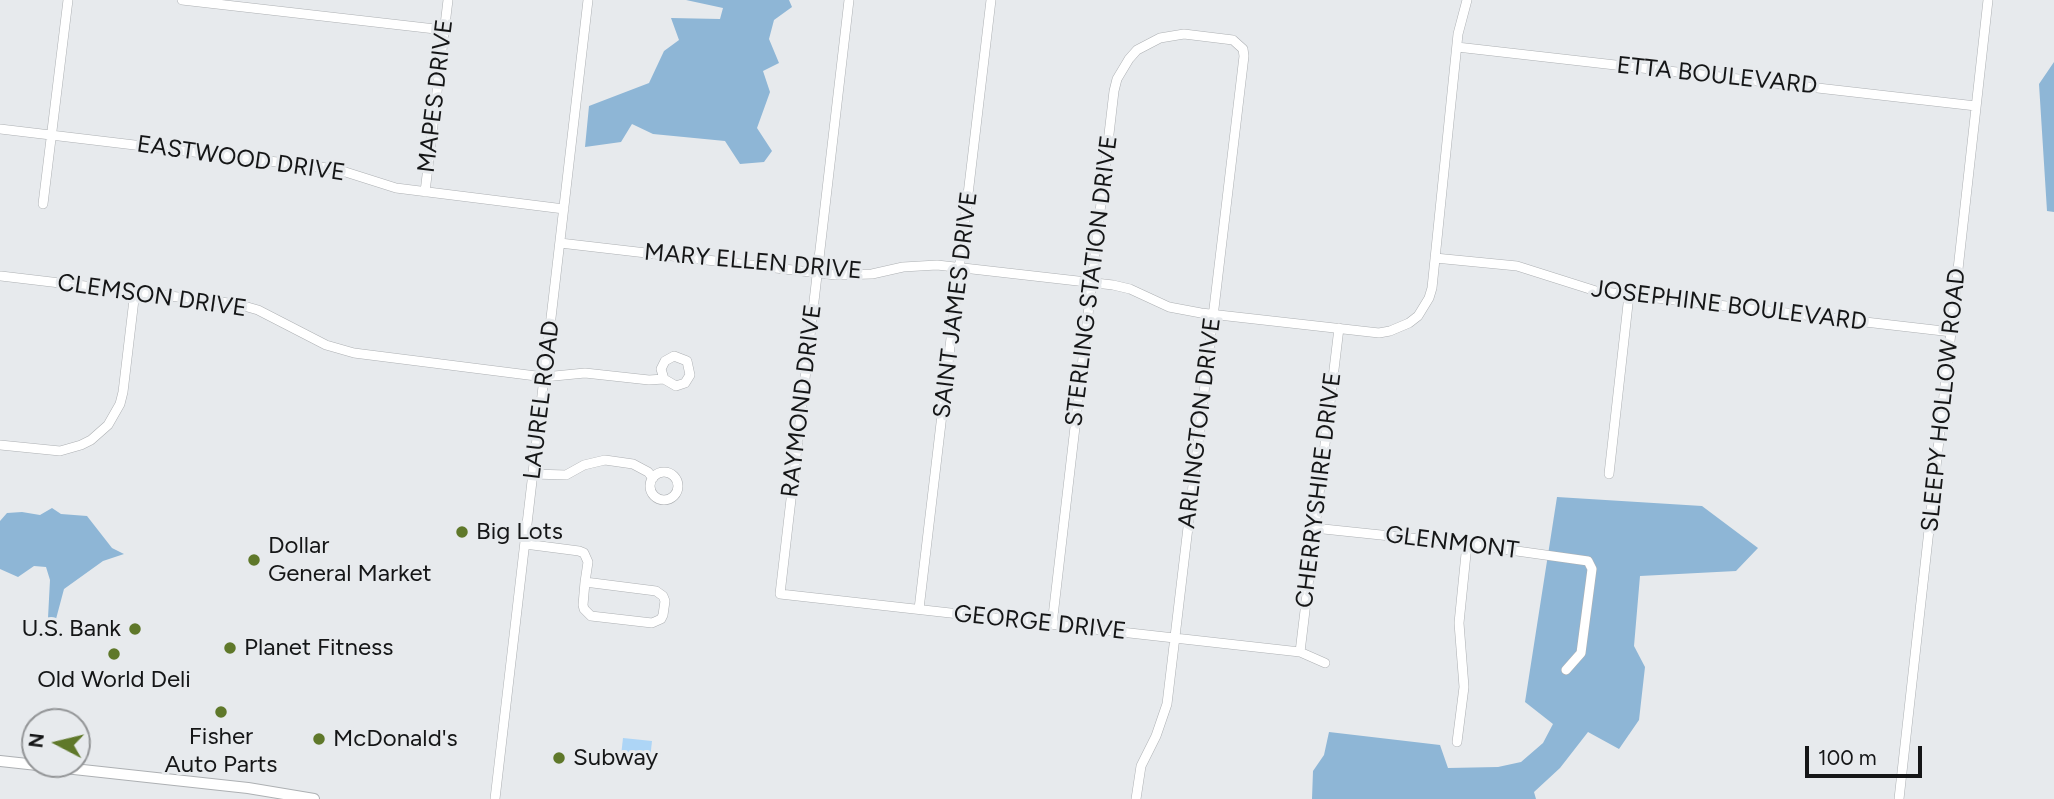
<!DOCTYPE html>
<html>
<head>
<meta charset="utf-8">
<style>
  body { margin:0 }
  #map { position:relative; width:2054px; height:799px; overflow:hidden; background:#e7eaed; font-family:Figtree,sans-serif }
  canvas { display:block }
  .north { position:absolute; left:21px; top:708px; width:70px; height:70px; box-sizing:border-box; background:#e7eaed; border:2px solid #939597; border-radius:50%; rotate:277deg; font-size:19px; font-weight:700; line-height:28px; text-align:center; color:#151617 }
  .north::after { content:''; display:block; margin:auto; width:24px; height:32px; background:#5f782a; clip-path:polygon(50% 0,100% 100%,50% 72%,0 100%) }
  .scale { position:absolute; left:1805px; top:746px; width:117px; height:32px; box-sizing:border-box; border:4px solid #151617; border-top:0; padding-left:9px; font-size:21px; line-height:24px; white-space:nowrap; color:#151617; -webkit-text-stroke:5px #e7eaed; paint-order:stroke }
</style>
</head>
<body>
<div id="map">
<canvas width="2054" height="799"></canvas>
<div class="north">N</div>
<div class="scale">100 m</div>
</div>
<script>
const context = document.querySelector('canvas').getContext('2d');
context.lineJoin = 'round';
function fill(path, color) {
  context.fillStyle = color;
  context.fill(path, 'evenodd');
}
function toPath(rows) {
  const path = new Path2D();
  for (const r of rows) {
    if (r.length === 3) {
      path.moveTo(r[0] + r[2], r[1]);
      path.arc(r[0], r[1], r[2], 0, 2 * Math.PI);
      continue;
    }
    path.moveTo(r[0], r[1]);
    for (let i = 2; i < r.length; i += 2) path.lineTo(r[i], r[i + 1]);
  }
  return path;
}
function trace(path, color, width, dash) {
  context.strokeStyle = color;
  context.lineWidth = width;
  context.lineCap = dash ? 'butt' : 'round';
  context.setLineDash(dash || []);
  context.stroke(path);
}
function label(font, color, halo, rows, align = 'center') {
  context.font = font + ' Figtree,sans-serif';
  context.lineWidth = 6;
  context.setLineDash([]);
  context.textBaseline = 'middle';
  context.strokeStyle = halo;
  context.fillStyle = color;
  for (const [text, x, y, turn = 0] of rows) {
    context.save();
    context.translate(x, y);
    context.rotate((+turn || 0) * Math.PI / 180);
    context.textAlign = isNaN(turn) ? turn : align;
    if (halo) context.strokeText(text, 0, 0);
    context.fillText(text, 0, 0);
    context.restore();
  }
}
fill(toPath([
  [623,738,652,741,650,759,621,756]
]), '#add5f6');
fill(toPath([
  [686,0,789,0,792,7,774,20,769,39,779,63,763,71,770,92,757,128,772,151,764,162,740,164,725,141,653,134,632,124,621,142,585,147,589,106,649,83,664,51,679,40,671,18,720,19,723,8],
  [2054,62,2054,212,2047,211,2039,84],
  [1557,497,1702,506,1758,548,1736,571,1640,576,1634,646,1645,667,1639,720,1619,749,1588,732,1560,768,1534,792,1536,799,1312,799,1313,771,1324,755,1329,732,1440,745,1448,768,1498,767,1521,762,1543,743,1553,724,1525,702],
  [52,508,61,514,87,516,112,548,124,554,103,561,64,589,56,619,48,618,50,580,46,567,34,566,18,577,0,569,0,521,7,513,22,512,40,515]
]), '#8eb6d6');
const minor = toPath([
  [182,0,444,30],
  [849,0,780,594,1300,652,1325,663],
  [1457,47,1976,106],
  [0,129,336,169,396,188,564,209],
  [425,192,448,0],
  [43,204,68,0],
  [560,243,836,275,872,274,903,267,937,265,1113,285,1130,289,1169,307,1201,313,1379,333,1390,331,1409,323,1418,316,1429,298,1432,288,1458,34,1467,0],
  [1435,258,1517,266,1596,291,1952,332],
  [1,276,237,304,258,310,326,345,354,353,544,377,585,373,649,380,664,379,676,386,685,383,690,375,687,361,674,356,665,361,661,369,664,379],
  [0,445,60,451,81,445,91,440,108,425,120,404,123,392,135,291],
  [664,486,14],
  [533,474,566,475,584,465,605,460,633,464,648,472,653,478],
  [1609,474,1629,295],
  [1314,528,1467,544,1588,561,1592,569,1581,653,1566,670],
  [525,544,579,551,584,553,588,562,585,582],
  [585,582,656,591,663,596,665,601,663,615,661,619,652,623,591,616,584,609,583,605,585,582],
  [919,609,991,0],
  [1052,625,1114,91,1117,79,1129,59,1137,50,1160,38,1184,34,1233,40,1243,49,1244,56,1167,704,1156,736,1141,766,1136,799],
  [1300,652,1339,328],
  [1457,742,1464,687,1459,623,1467,544],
  [495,799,588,0],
  [1899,799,1988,0]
]);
const major = toPath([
  [0,761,248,788,314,799]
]);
trace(minor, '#adb0b3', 10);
trace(major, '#adb0b3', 12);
trace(minor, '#fff', 9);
trace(major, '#fff', 10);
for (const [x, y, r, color] of [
  [462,532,7,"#5f782a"],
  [254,560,7,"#5f782a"],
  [135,629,7,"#5f782a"],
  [230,648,7,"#5f782a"],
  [114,654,7,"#5f782a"],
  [221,712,7,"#5f782a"],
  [319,739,7,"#5f782a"],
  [559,758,7,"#5f782a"]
]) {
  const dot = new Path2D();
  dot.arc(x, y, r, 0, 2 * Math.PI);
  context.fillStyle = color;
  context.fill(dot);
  trace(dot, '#e7eaed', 2.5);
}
label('24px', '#151617', '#e7eaed', [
  ["ETTA BOULEVARD",1717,76,6],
  ["MAPES DRIVE",436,96,-83],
  ["EASTWOOD DRIVE",241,159,8],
  ["MARY ELLEN DRIVE",753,262,5],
  ["STERLING STATION DRIVE",1092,281,-83],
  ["CLEMSON DRIVE",152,296,8],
  ["SAINT JAMES DRIVE",956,305,-83],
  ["JOSEPHINE BOULEVARD",1729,306,7],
  ["LAUREL ROAD",542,400,-83],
  ["SLEEPY HOLLOW ROAD",1944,400,-84],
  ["RAYMOND DRIVE",802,401,-83],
  ["ARLINGTON DRIVE",1200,423,-83],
  ["CHERRYSHIRE DRIVE",1319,490,-83],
  ["GLENMONT",1452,543,7],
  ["GEORGE DRIVE",1040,623,6]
]);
label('24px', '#151617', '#e7eaed', [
  ["Big Lots",476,532],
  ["Dollar",268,546],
  ["General Market",268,574],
  ["U.S. Bank",121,629,"right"],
  ["Planet Fitness",244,648],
  ["Old World Deli",114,680,"center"],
  ["Fisher",221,737,"center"],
  ["Auto Parts",221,765,"center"],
  ["McDonald's",333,739],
  ["Subway",573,758]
], 'left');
</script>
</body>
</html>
